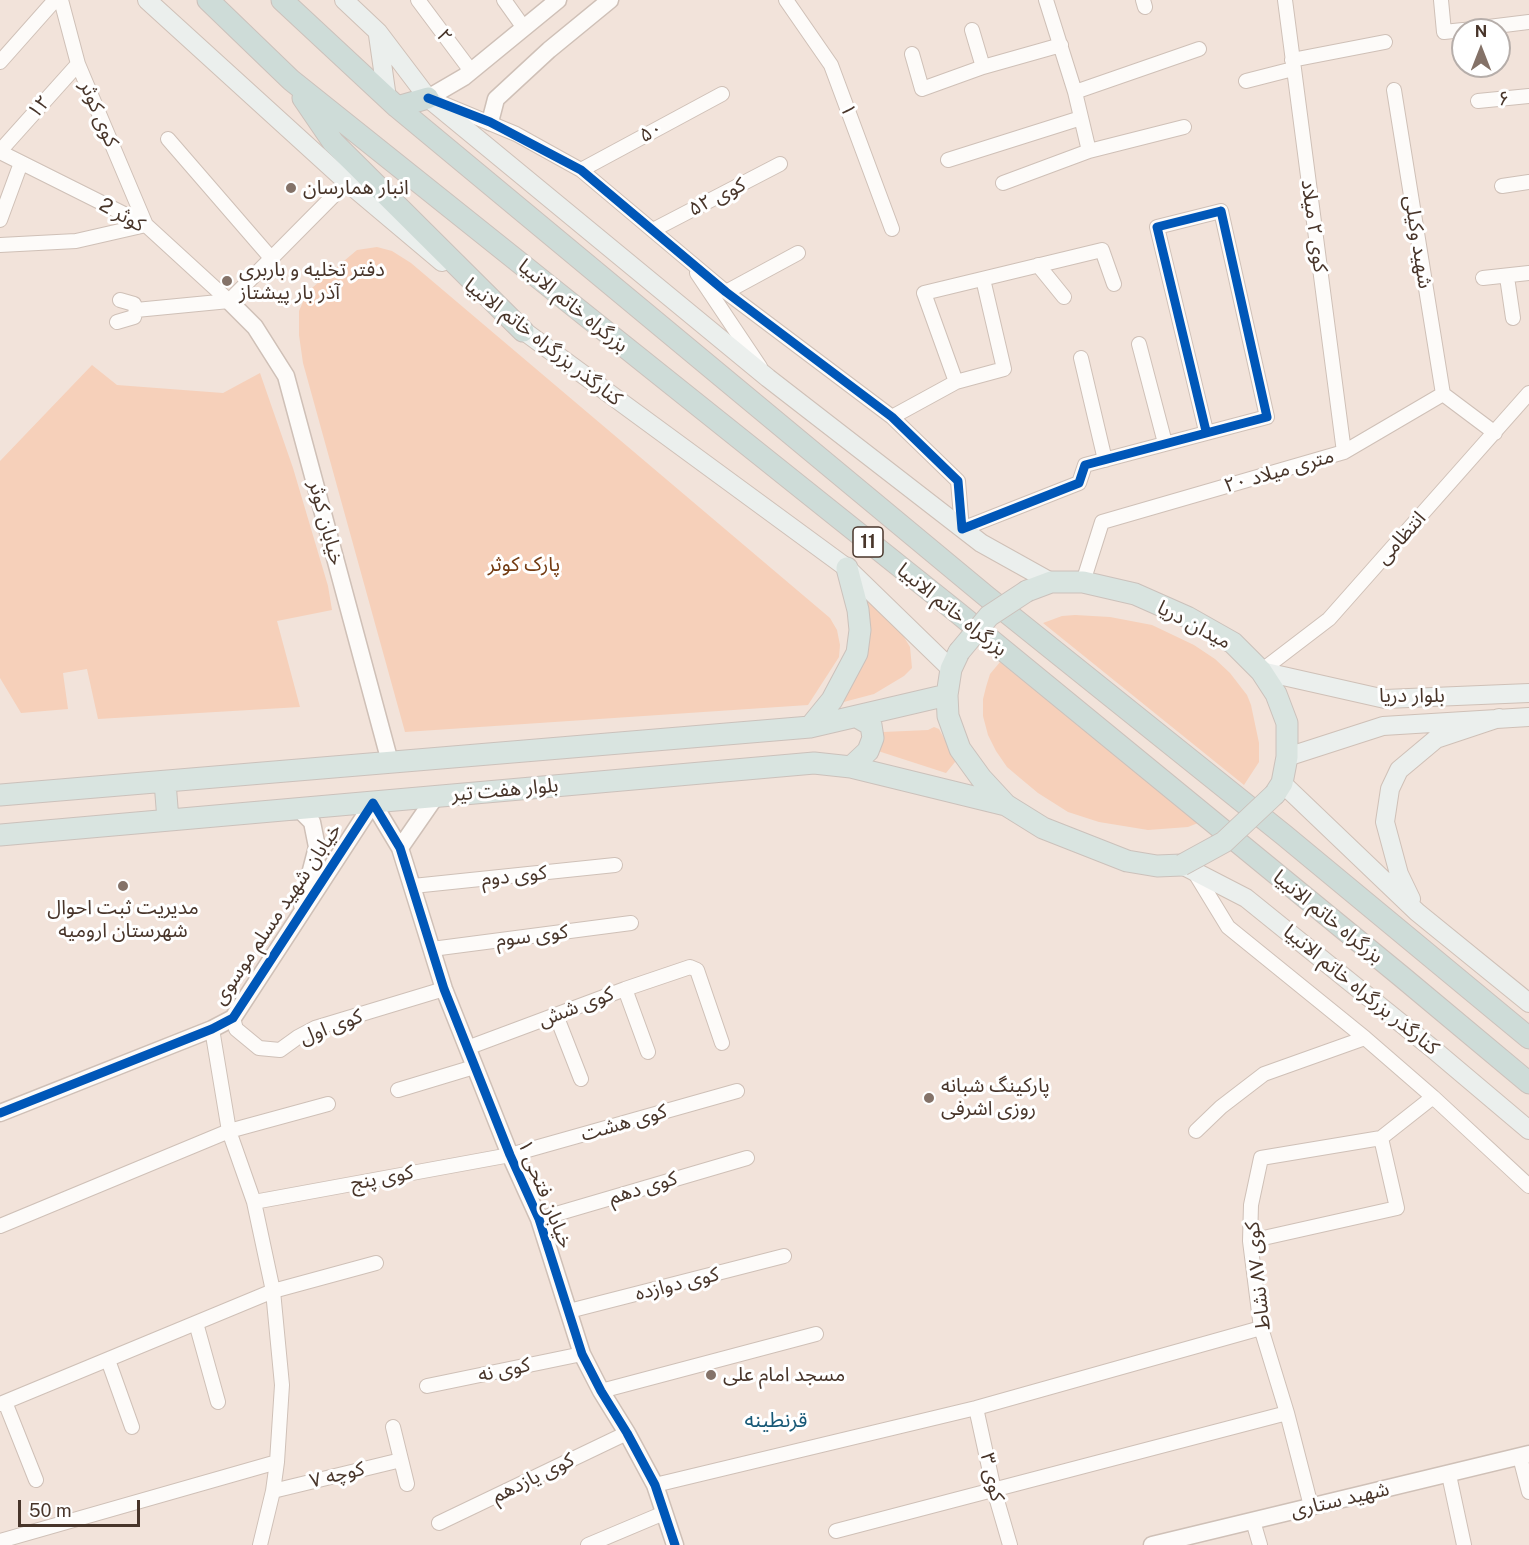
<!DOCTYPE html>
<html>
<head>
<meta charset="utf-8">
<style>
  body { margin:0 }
  #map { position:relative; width:1529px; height:1545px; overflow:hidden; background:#f2e3da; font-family:"Public Sans",sans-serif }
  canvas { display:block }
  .north { position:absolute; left:1451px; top:18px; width:60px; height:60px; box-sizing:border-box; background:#fff; border:2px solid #b6aeaa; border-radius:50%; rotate:0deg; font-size:16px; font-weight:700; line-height:24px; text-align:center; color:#48352a }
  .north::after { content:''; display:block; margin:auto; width:21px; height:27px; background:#847268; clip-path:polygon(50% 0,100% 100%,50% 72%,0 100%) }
  .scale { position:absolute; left:18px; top:1500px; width:122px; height:27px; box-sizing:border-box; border:3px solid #48352a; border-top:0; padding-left:8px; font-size:18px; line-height:21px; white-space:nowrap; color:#48352a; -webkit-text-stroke:4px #fff; paint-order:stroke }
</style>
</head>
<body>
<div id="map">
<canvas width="1529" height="1545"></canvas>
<div class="north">N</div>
<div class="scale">50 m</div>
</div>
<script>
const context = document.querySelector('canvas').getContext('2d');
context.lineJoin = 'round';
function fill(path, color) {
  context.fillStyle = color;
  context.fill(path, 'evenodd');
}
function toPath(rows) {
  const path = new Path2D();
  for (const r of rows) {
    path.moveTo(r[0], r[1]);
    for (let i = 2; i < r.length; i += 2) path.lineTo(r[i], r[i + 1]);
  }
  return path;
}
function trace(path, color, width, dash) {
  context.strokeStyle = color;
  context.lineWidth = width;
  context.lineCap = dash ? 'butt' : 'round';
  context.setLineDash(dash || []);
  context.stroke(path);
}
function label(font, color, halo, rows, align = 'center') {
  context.font = font + ' "Public Sans","Noto Sans Arabic",sans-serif';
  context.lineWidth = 6;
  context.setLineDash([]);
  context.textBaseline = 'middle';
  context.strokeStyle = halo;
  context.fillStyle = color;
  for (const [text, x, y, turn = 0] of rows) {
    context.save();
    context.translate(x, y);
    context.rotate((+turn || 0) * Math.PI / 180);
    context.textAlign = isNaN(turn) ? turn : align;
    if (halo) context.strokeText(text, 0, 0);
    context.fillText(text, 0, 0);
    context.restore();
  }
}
fill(toPath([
  [377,247,392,251,411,263,830,618,837,630,840,645,839,657,808,705,405,732,303,363,299,335,299,311,305,297,313,287,357,250],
  [92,365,117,385,223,393,260,373,293,468,328,586,332,610,277,621,300,707,98,719,87,669,63,673,68,709,21,713,0,678,0,461],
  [865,601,869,601,901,632,910,647,912,668,904,676,874,694,840,703],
  [1075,615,1110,617,1152,625,1194,645,1215,659,1230,673,1247,695,1251,705,1259,743,1259,762,1244,785,1043,623,1062,616],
  [1000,662,1198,823,1188,827,1148,830,1099,822,1068,812,1038,793,1020,778,1007,767,996,751,988,735,983,716,983,699,986,687,990,674],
  [934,727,939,729,954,756,955,762,946,773,878,751,883,732,928,730]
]), '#f6d0ba');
const minor = toPath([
  [418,0,471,71],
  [504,0,524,28],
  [786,0,831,65,892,229],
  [1046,0,1075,92,1089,151],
  [1143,0,1145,7],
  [1285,0,1344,452],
  [1441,0,1444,32,1463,30],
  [972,30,983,67],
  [1464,30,1529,22],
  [912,54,922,89,983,67,1061,45],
  [1292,60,1385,42],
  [0,62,55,0],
  [1246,81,1293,69],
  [1394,90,1443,394],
  [1075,92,1199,49],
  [1478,101,1529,96],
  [439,102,516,134,581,170,726,292,892,417,958,481,962,529,1079,483,1085,465,1267,417,1221,211,1157,227,1206,431],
  [168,139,271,258],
  [0,151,78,64],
  [0,152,146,225,229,301],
  [948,160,1081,118],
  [581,170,722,94],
  [1003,183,1089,151,1184,127],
  [1502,186,1529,182],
  [0,220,21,163],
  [653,230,780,164],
  [0,245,76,241,146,225,78,64,61,0],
  [1038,265,1064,297],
  [697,273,760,367],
  [1507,277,1513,318],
  [1483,278,1529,273],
  [726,292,798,253],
  [120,300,134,304,136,310],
  [136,310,229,301,347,182],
  [117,322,134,317,136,310],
  [1139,344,1165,443],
  [1081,358,1105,460],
  [956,382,924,293,1102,250,1114,284],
  [892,417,956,382,1004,369,983,279],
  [1083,582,1102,522,1344,452,1443,394,1495,433],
  [1261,671,1329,619,1529,393],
  [1195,873,1228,927,1365,1038,1433,1097,1529,1186],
  [413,886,615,865],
  [432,949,631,923],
  [625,989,648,1052],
  [556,1015,581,1079],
  [233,1018,236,1029,259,1048,280,1050,298,1037,315,1028,444,989],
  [212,1029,229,1131,254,1202,273,1291,282,1385,277,1462,273,1491,260,1545],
  [467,1048,625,989,690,967,697,970,722,1043],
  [398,1090,474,1067],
  [1196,1131,1221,1107,1264,1074,1365,1038],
  [254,1202,510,1155,737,1091],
  [539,1219,747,1158],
  [0,1226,229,1131,328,1104],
  [1250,1241,1397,1208,1381,1138],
  [569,1311,784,1256],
  [196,1323,218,1402],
  [108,1360,132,1427],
  [427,1386,582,1354],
  [601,1391,816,1334],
  [5,1402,36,1480],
  [0,1404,273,1291,376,1263],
  [976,1408,994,1490,1010,1545],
  [393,1427,407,1484],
  [1520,1457,1529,1492],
  [1449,1475,1464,1545],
  [655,1485,976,1408,1261,1328],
  [273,1491,401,1460],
  [1311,1506,1287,1413,1261,1328,1250,1241,1251,1205,1261,1158,1381,1138,1433,1097],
  [1253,1521,1260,1545],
  [439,1523,627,1433],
  [836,1531,1287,1413],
  [0,1541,277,1462],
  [588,1545,664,1513]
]);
const tertiary = toPath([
  [428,98,464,77,558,0],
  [490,122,496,99,549,50,610,0],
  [229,301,255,327,286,376,390,762],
  [290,811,301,811,312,822,317,847,302,905],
  [400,848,436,796],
  [0,1113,212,1029,233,1018,373,803,400,848,444,989,510,1155,539,1219,582,1354,601,1391,627,1433,655,1485,675,1545],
  [1152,1545,1529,1454]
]);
const secondary = toPath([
  [147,0,347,182,442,262],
  [344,0,378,32,428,98,768,378,981,543,1051,582],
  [378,35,387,98],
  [513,323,847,568,951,669],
  [1261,671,1385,699,1529,693],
  [1287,757,1383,726,1529,717],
  [1282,783,1417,912,1529,1003],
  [1182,865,1246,898,1433,1049,1529,1130],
  [1411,899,1399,874,1385,822,1390,789,1399,770,1436,739,1499,718]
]);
const primary = toPath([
  [1027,591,1051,582,1083,582,1135,594,1187,617,1233,643,1261,671,1276,694,1287,723,1287,757,1282,783,1275,794],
  [959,652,951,669,947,695,948,716,960,749,981,778,1006,805,1043,828,1127,861,1157,866,1182,865],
  [810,727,832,700,857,653,860,630,858,610,847,568],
  [851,767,868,751,873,738,871,725,857,717],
  [165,782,168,820],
  [0,795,810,727,947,695],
  [0,835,814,763,851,767,1006,805]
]);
const trunk = toPath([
  [208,0,291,80,958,613,1401,976,1529,1083],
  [282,0,397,107,986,596,1284,835,1529,1038],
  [303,98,333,142,523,331],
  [397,107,428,98]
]);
trace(minor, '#cfc0b7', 16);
trace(tertiary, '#cfc0b7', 19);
trace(secondary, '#cfc0b7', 20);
trace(primary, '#cbc1bb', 23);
trace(trunk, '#cbc1bb', 23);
trace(minor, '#fdfbf9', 14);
trace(tertiary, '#fdfbf9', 16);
trace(secondary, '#ebefed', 18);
trace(primary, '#d9e4e0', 21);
trace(trunk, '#cedcd8', 21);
const primaryBridge = toPath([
  [959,652,989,616,1027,591],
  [1182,865,1224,842,1275,794]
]);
trace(primaryBridge, '#cbc1bb', 23, []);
trace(primaryBridge, '#d9e4e0', 21);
trace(toPath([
  [428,98,490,122,581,170,726,292,892,417,958,481,962,529,1079,483,1085,465,1267,417,1221,211,1157,227,1206,431],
  [0,1113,212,1029,233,1018,373,803,400,848,444,989,510,1155,539,1219,582,1354,601,1391,627,1433,655,1485,675,1545]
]), '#0057b8', 9);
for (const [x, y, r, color] of [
  [291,188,6,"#847268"],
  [227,281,6,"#847268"],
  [123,886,6,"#847268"],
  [929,1098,6,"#847268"],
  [711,1375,6,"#847268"]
]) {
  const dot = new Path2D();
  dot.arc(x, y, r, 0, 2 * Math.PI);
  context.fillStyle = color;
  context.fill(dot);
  trace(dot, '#fff', 2);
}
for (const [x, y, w] of [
  [868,542,30]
]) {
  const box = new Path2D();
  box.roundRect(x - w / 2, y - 15, w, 30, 4.5);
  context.fillStyle = '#fff';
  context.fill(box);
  trace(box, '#48352a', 1.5);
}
label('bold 18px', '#48352a', null, [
  ["11",868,542]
]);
label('20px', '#48352a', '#fff', [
  ["۲",444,36,53],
  ["۶",1504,99,-5],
  ["۱۲",39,107,-48],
  ["۱",848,110,70],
  ["کوی کوثر",99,114,67],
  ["۵۰",651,132,-28],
  ["کوی ۵۲",717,197,-27],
  ["کوثر 2",122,215,29],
  ["کوی ۲ میلاد",1314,226,82],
  ["شهید وکیلی",1418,242,81],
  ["بزرگراه خاتم الانبیا",573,306,39],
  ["کنارگذر بزرگراه خاتم الانبیا",543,342,38],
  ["۲۰ متری میلاد",1279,471,-16],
  ["خیابان کوثر",326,523,75],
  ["انتظامی",1401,538,-48],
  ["بزرگراه خاتم الانبیا",952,610,39],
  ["میدان دریا",1194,625,28],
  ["بلوار دریا",1412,696],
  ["بلوار هفت تیر",505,790,-5],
  ["کوی دوم",514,876,-6],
  ["خیابان شهید مسلم موسوی",277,914,-56],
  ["بزرگراه خاتم الانبیا",1328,917,39],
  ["کوی سوم",532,936,-7],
  ["کنارگذر بزرگراه خاتم الانبیا",1361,990,39],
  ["کوی شش",576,1007,-21],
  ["کوی اول",331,1027,-21],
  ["کوی هشت",624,1123,-16],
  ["کوی پنج",382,1178,-11],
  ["کوی دهم",643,1188,-17],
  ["خیابان فتحی ۱",545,1194,68],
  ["کوی ۸۷ نشاط",1258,1276,-96],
  ["کوی دوازده",677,1284,-14],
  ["کوی نه",504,1370,-12],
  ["کوچه ۷",337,1475,-14],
  ["کوی ۳",992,1477,77],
  ["کوی یازدهم",533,1478,-26],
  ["شهید ستاری",1340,1500,-13]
]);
label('20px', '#48352a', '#fff', [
  ["انبار همارسان",303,188],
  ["دفتر تخلیه و باربری",239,270],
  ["آذر بار پیشتاز",239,293],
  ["مدیریت ثبت احوال",123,908,"center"],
  ["شهرستان ارومیه",123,931,"center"],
  ["پارکینگ شبانه",941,1086],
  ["روزی اشرفی",941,1109],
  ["مسجد امام علی",723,1375]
], 'left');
label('20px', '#723a11', '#fff', [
  ["پارک کوثر",524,565]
]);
label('21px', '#175977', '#fff', [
  ["قرنطینه",776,1421]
]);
</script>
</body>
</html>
